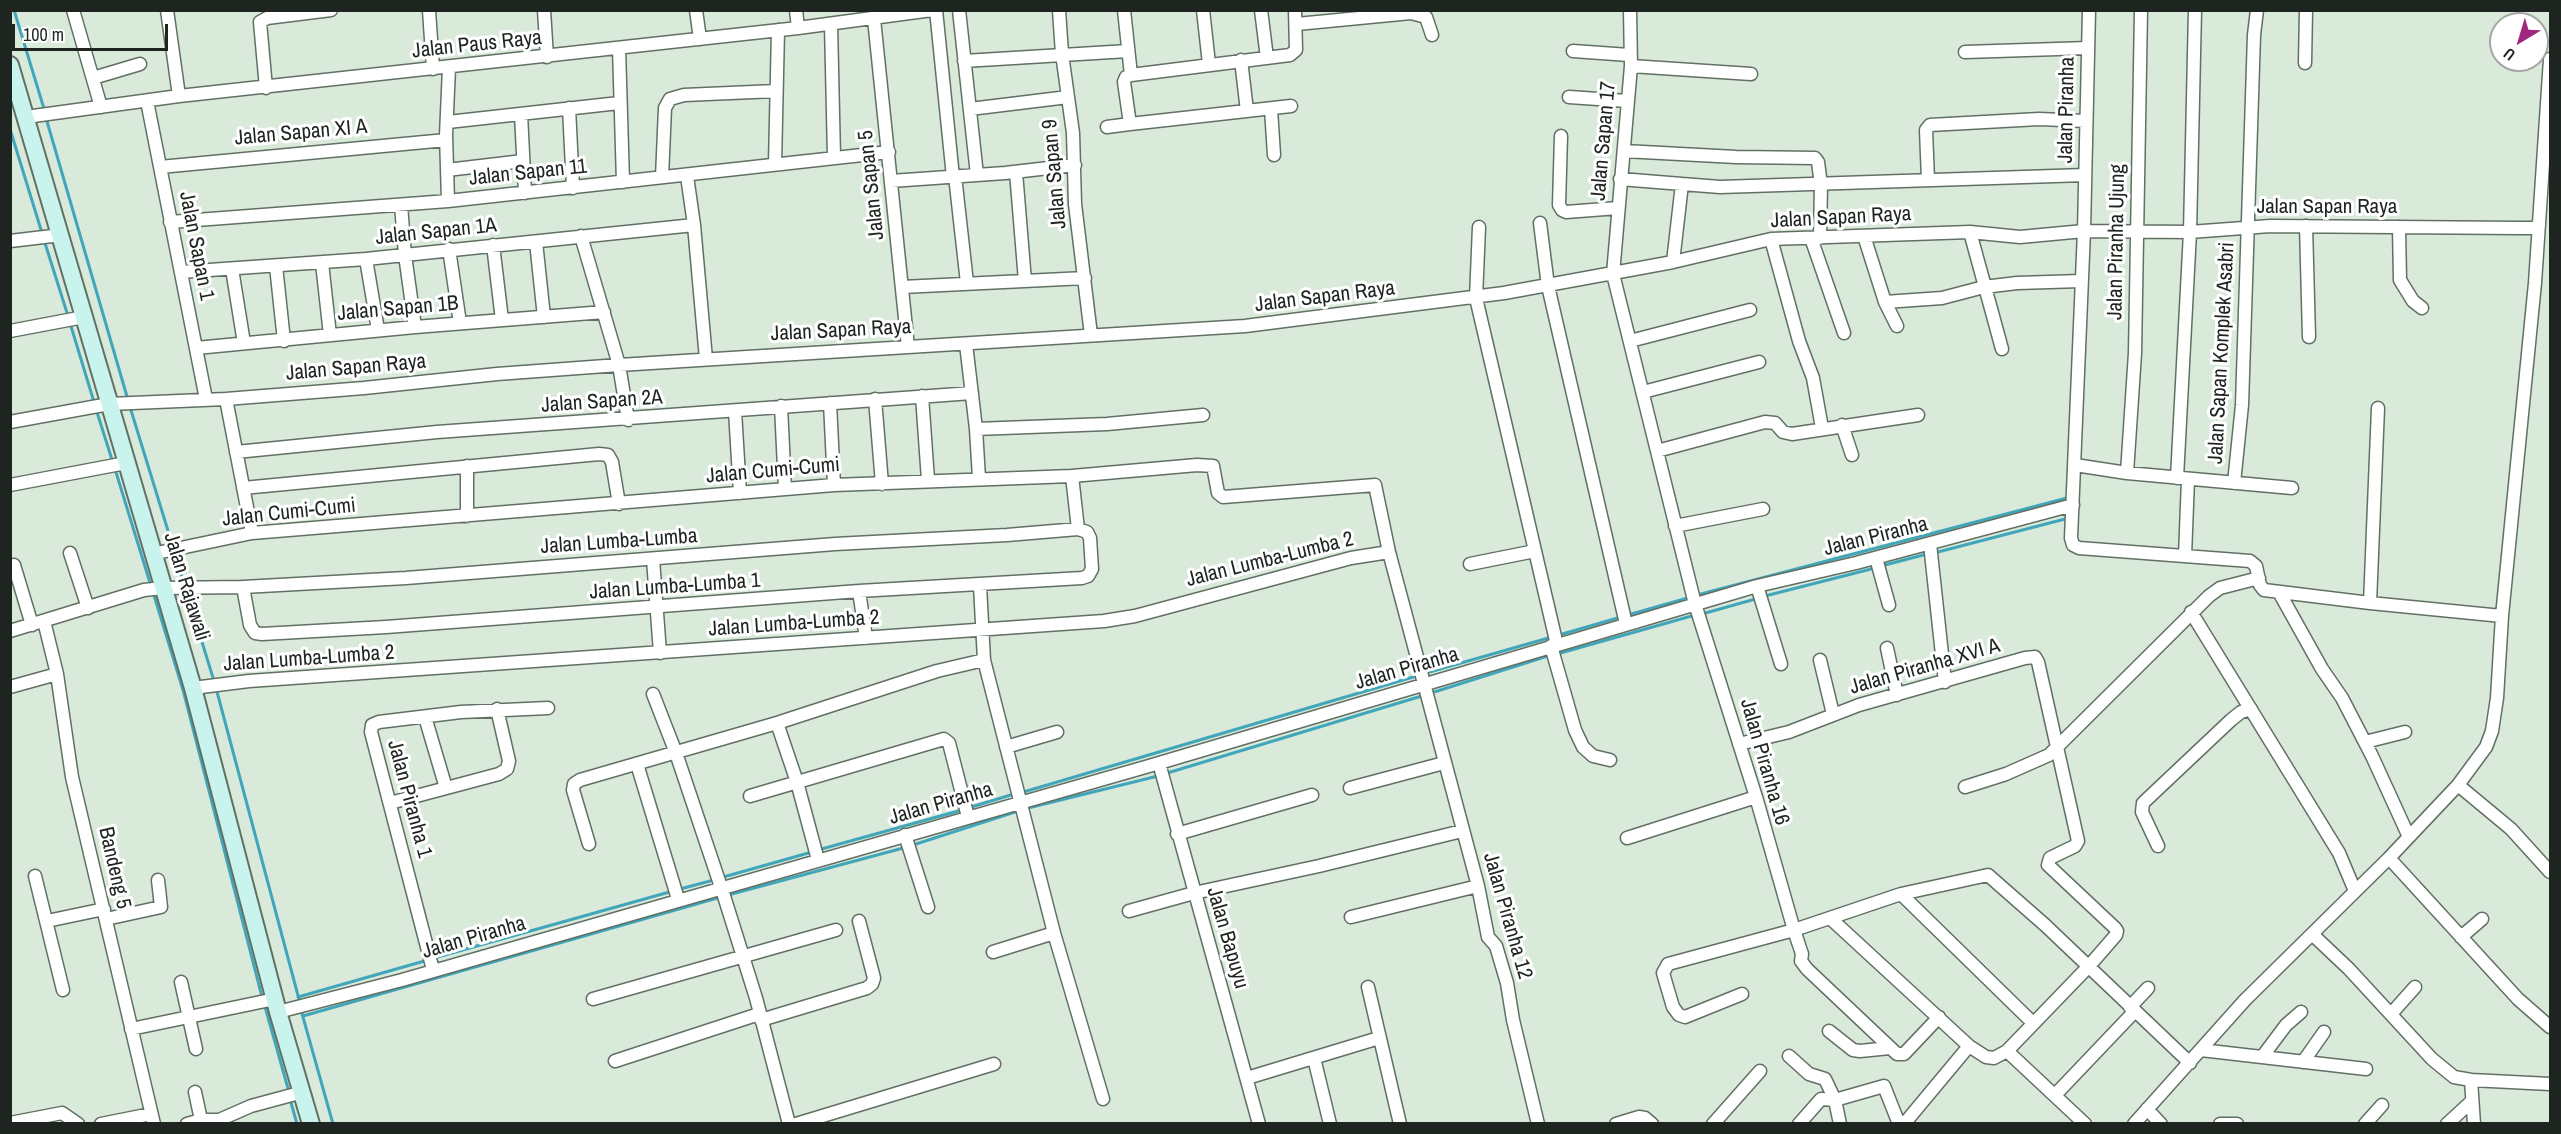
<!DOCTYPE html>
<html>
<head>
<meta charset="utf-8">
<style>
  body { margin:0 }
  #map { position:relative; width:2561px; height:1134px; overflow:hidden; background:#d9eadb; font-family:"Archivo Narrow",sans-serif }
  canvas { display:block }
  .frame { position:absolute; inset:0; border:12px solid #1e241f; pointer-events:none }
  .north { position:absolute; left:2489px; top:12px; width:60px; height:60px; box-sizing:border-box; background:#fff; border:2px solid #a5a7a5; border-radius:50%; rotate:218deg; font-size:16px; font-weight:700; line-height:24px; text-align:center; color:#1e241f }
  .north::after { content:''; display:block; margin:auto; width:21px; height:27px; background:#a02880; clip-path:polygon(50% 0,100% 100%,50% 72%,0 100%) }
  .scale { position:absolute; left:12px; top:24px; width:156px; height:27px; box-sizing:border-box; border:3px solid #1e241f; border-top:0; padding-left:8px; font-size:18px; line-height:21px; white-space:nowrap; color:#1e241f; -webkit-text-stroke:4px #fff; paint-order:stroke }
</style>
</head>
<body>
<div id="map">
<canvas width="2561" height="1134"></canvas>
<div class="frame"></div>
<div class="north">U</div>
<div class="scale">100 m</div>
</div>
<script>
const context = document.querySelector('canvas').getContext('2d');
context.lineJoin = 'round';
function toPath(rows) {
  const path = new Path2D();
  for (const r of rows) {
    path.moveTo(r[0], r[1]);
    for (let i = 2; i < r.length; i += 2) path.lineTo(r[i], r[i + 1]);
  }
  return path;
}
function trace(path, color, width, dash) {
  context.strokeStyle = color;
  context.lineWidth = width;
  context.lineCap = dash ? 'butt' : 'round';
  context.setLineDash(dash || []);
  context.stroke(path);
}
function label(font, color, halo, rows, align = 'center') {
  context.font = font + ' "Archivo Narrow",sans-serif';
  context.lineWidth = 6;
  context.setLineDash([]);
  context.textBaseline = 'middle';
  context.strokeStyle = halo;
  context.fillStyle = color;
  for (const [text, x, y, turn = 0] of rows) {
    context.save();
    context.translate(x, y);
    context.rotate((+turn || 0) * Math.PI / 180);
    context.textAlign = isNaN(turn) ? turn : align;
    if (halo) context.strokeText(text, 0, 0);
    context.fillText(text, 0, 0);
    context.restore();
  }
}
trace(toPath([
  [14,10,45,112],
  [46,118,128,400],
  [10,129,42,233],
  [44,240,68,316],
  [70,323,94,402],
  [130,407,173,547],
  [96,409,113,463],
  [115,469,151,586],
  [175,553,184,584],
  [1934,553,2065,519],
  [1881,566,1927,554],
  [186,590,214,681],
  [153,592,183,690,262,997],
  [1697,595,2067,498],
  [1765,596,1875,568],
  [1702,614,1759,598],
  [1628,615,1691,597],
  [1559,635,1621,617],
  [1557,654,1695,615],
  [1426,673,1552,637],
  [216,688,300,1003],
  [1431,693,1551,655],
  [1164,774,1425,695],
  [1020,793,1420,675],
  [968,808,1014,794],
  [1024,809,1158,776],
  [913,845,1018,811],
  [818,850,962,810],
  [720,878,812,852],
  [680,889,714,880],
  [728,895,907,847],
  [434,958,673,891],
  [298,997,428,960],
  [264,1003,289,1092],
  [301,1010,333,1124],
  [303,1016,721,897],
  [290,1099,297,1124]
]), '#42a6bb', 3);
const minor = toPath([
  [73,10,101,107],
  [167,10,179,96],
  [429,10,433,69],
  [544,10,547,57],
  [696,10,700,39],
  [796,10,798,28],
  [936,10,953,177],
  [959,10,977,175],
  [1059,10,1062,54,1073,133,1075,204,1091,335],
  [1124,10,1131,75],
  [1203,10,1209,64],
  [1261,10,1267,58],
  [1630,10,1631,66,1613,274,1695,604,1756,797,1794,930,1668,964,1663,973,1673,1007,1679,1015,1685,1017,1742,994],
  [2089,10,2084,231,2071,538,2073,545,2079,548,2250,561,2256,566,2260,585,2264,590,2370,603],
  [874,19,908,347],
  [831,24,834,158],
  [1297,24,1411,13,1426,17,1432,35],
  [619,48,623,182],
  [1573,51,1629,55],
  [1965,52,2088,48],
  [1241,60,1247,111],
  [964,61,1128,51],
  [2305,63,2306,10],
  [1631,66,1751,74],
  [93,78,140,64],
  [266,88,260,22,267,18,331,10],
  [1569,97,1627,101],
  [147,101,206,399],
  [1291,106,1130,124,1124,82,1126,77,1131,75,1290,55,1296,50,1295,10],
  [569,108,573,188],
  [970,109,1068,97],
  [1271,109,1274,155],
  [521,114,525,193],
  [26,117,179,96,798,28,932,10],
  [448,122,619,103],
  [1107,127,1130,124],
  [1561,136,1559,205,1562,210,1566,212,1618,208],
  [1624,151,1736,157,1815,158,1818,162,1821,185,1820,238],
  [775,164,778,30],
  [160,167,446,140],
  [447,170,523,161],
  [1016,172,1025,281],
  [687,176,694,225,706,359],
  [955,176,967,283],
  [662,177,665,108,670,99,684,95,776,91],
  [1620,179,1682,184],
  [1928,180,1926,130,1930,125,2039,119,2086,121],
  [891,181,1005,173,1075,165],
  [448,201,446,135,449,68],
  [401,205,405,255,415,327],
  [170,222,448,201,889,152],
  [1540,223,1548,286,1626,624],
  [2306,226,2309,337],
  [1479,227,1476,298,1557,645],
  [2399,227,2400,280,2413,301,2422,308],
  [1970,232,2002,349],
  [581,236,619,365,628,420],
  [1864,236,1885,302,1897,326],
  [1811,238,1844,333],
  [1771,239,1799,341,1813,378,1822,428],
  [10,241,61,235],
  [536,242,544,317],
  [493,245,502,320],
  [449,249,460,323],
  [366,259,378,330],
  [1673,262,1682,184,1720,187,2085,175],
  [322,263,330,335],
  [276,266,284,341],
  [232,269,244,343],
  [181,272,366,259,694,225],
  [902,287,1085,278],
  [1885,302,1942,298,1984,287,2017,283,2081,281],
  [10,331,84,317],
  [1630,341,1750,310],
  [966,344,976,429,979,478],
  [196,348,415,327,604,312],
  [1643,392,1759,362],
  [922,396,928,480],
  [226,399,252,533],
  [875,399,882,484],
  [830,403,834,485],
  [781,406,785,489],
  [2378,408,2370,603,2502,616],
  [735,411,740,493],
  [10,422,109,404,226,399,364,388,497,374,619,365,1245,326,1504,293,1673,262,1771,239,1970,232,2020,237,2084,231,2190,232,2270,226,2517,228,2533,228,2539,225],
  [1842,425,1852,455],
  [976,429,1107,424,1203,415],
  [1657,451,1765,422,1775,423,1783,432,1792,434,1918,415],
  [236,452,437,432,972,393],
  [2075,465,2127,473,2292,488],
  [467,466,467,516],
  [2127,473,2135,353,2141,10],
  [1072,476,1078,529],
  [2177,478,2190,232,2195,10],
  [2234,483,2242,405,2254,35,2257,10],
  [10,485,126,463],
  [243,488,599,454,608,455,612,462,619,504],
  [1675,526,1763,509],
  [1930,544,1945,682],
  [70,553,88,608],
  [152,554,252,533,834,485,1072,476,1197,465,1213,466,1218,493,1223,497,1375,485,1389,552,1478,886,1488,937,1496,946,1507,983,1513,1020,1538,1124],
  [2185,556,2188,479],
  [1876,558,1889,605],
  [653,559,660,653],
  [1470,564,1535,551],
  [14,565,32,625],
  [980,586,984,660],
  [1757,586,1781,664],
  [859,591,866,638],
  [2279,592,2322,669,2342,698,2372,756,2409,837],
  [2191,612,2339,853,2355,891],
  [44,621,57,674,72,777,154,1124],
  [10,631,144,590,163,588,243,587,406,578,835,544,1007,535,1078,529,1087,532,1090,538,1092,569,1088,576,1082,578,859,591,386,627,262,634,255,633,250,625,243,587],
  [1551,646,1575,730,1583,747,1593,756,1610,760],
  [1887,648,1897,695],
  [1820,660,1833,714],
  [10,687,57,674],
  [193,688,249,681,1104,621,1135,616,1351,558,1389,552],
  [653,694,676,753,724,896,756,998,789,1124],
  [425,717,446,788],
  [777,723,937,671,984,660,1054,933,1103,1099],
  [2365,742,2405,732],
  [1739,744,1789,732,1859,705,2025,658,2035,657,2038,662,2078,841,2075,846,2050,858,2048,865,2115,928,2117,931,2116,935,2089,966,2007,1051,1994,1058,1986,1057,1969,1046,1830,918],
  [1006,747,1057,732],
  [1159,763,1259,1124],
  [637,764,678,899],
  [2458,785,2511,829,2550,872],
  [1965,787,2006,774,2049,755,2209,596,2220,588,2259,578],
  [1350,788,1444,763],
  [750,796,944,739,949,743,968,817],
  [390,803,499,774,507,769,509,761,497,709],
  [1177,834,1312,795],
  [905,835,928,907],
  [1627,838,1756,797],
  [589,844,573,790,574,784,580,780,777,723,797,782,818,860],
  [2158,846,2142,812,2143,803,2231,720,2241,712,2251,709],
  [2389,858,2518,999,2550,1027],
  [35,876,63,990],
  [1901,894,2033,1023],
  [1129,911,1194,893,1319,866,1462,831],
  [1351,917,1478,886],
  [106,919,161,907,158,880],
  [47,921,104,909],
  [2312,934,2349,969,2432,1059,2454,1077,2471,1080],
  [2461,937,2482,919],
  [993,952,1054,933],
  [433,970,371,732,372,725,379,722,461,712,548,708],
  [181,982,196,1049],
  [1368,987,1400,1124],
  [593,999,836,930],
  [2130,1007,2148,988],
  [278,1012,402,980,1149,766,1757,586,1856,563,2073,505],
  [2391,1014,2415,987],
  [1939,1017,1904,1054,1897,1054,1807,969,1801,961,1802,954,1794,930,1901,894,1988,875,2045,925,2190,1063],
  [761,1020,867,988,872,984,874,978,859,921],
  [131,1029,275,999],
  [1829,1031,1853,1050,1860,1051,1890,1048],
  [2201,1050,2366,1069],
  [2007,1051,2085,1124],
  [1789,1056,1809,1074,1825,1079,1835,1100,1840,1124],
  [2262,1057,2286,1025,2301,1012],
  [1314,1058,1330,1124],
  [615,1061,759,1014],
  [2303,1062,2324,1032],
  [1247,1078,1379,1038],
  [195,1092,201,1120],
  [2055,1095,2135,1011],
  [2147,1109,2161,1124],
  [10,1123,62,1113,78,1124],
  [101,1124,151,1114],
  [187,1124,201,1120,219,1120,251,1106,303,1092],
  [796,1124,994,1064],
  [1616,1124,1639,1117,1645,1118,1652,1124],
  [1713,1124,1760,1071],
  [1799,1124,1821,1099,1835,1100,1884,1086,1899,1124],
  [1904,1124,1969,1046],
  [2134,1124,2245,1000,2389,858,2458,785,2486,747,2492,731,2497,698,2502,616,2535,283,2550,59],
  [2220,1124,2237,1124],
  [2365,1124,2382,1105],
  [2447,1124,2472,1101],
  [2474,1124,2471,1080,2550,1084]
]);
const secondary = toPath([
  [10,65,193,688,278,1012,311,1124]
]);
trace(minor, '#617063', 15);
trace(secondary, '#617063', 20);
trace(minor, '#fff', 12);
trace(secondary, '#c9f4ee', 16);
label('21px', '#1e241f', '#fff', [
  ["Jalan Paus Raya",477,45,-6],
  ["Jalan Piranha",2067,110,-89],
  ["Jalan Sapan XI A",301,133,-5],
  ["Jalan Sapan 17",1604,141,-85],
  ["Jalan Sapan 11",528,173,-6],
  ["Jalan Sapan 9",1055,174,-95],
  ["Jalan Sapan 5",872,185,-96],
  ["Jalan Sapan Raya",2327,207],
  ["Jalan Sapan Raya",1841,218,-3],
  ["Jalan Sapan 1A",436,232,-6],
  ["Jalan Piranha Ujung",2117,242,-89],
  ["Jalan Sapan 1",196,246,79],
  ["Jalan Sapan Raya",1325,297,-7],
  ["Jalan Sapan 1B",398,309,-5],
  ["Jalan Sapan Raya",841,331,-3],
  ["Jalan Sapan Komplek Asabri",2222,353,-87],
  ["Jalan Sapan Raya",356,368,-5],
  ["Jalan Sapan 2A",602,402,-4],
  ["Jalan Cumi-Cumi",773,471,-5],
  ["Jalan Cumi-Cumi",289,513,-6],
  ["Jalan Piranha",1876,537,-14],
  ["Jalan Lumba-Lumba",619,542,-4],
  ["Jalan Lumba-Lumba 2",1270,560,-14],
  ["Jalan Rajawali",186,587,73],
  ["Jalan Lumba-Lumba 1",675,587,-4],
  ["Jalan Lumba-Lumba 2",794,624,-4],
  ["Jalan Lumba-Lumba 2",309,659,-4],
  ["Jalan Piranha XVI A",1925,667,-16],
  ["Jalan Piranha",1407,669,-16],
  ["Jalan Piranha 16",1764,762,74],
  ["Jalan Piranha 1",409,799,75],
  ["Jalan Piranha",941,804,-16],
  ["Bandeng 5",114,868,77],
  ["Jalan Piranha 12",1507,916,74],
  ["Jalan Piranha",474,938,-16],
  ["Jalan Bapuyu",1227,938,74]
]);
</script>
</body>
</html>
